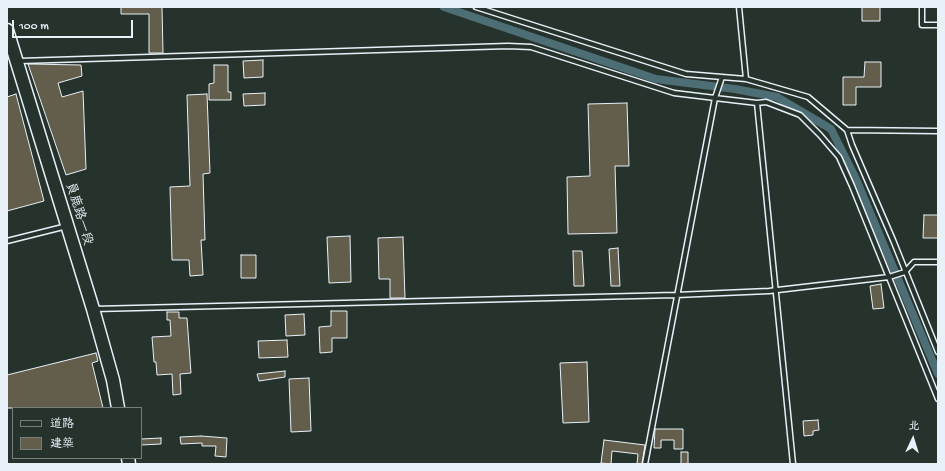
<!DOCTYPE html>
<html>
<head>
<meta charset="utf-8">
<style>
  body { margin:0 }
  #map { position:relative; width:945px; height:471px; overflow:hidden; background:#26332d; font-family:"Gochi Hand","LXGW WenKai TC",sans-serif }
  canvas { display:block }
  .frame { position:absolute; inset:0; border:8px solid #e8f1f8; pointer-events:none }
  .legend { position:absolute; left:12px; top:407px; width:130px; height:52px; box-sizing:border-box; background:#26332d; border:1px solid #747f7e; margin:0; padding:5px 7px; list-style:none; font-size:12px; color:#e8f1f8 }
  .legend li { display:flex; align-items:center; gap:8px; height:20px }
  .legend b { width:20px; border:1px solid #747f7e }
  .north { position:absolute; left:893px; top:419px; width:40px; height:40px; -webkit-text-stroke:3px #26332d; paint-order:stroke; rotate:4deg; font-size:11px; font-weight:700; line-height:16px; text-align:center; color:#e8f1f8 }
  .north::after { content:''; display:block; margin:auto; width:14px; height:18px; background:#e8f1f8; clip-path:polygon(50% 0,100% 100%,50% 72%,0 100%) }
  .scale { position:absolute; left:12px; top:20px; width:121px; height:18px; box-sizing:border-box; border:2px solid #e8f1f8; border-top:0; padding-left:5px; font-size:12px; line-height:14px; white-space:nowrap; color:#e8f1f8; -webkit-text-stroke:3px #26332d; paint-order:stroke }
</style>
</head>
<body>
<div id="map">
<canvas width="945" height="471"></canvas>
<div class="frame"></div>
<ul class="legend">
<li><b style="height:5px;background:#26332d"></b>道路</li>
<li><b style="height:11px;background:#635e4c"></b>建築</li>
</ul>
<div class="north">北</div>
<div class="scale">100 m</div>
</div>
<script>
const context = document.querySelector('canvas').getContext('2d');
context.lineJoin = 'round';
function toPath(rows) {
  const path = new Path2D();
  for (const r of rows) {
    path.moveTo(r[0], r[1]);
    for (let i = 2; i < r.length; i += 2) path.lineTo(r[i], r[i + 1]);
  }
  return path;
}
function trace(path, color, width, dash) {
  context.strokeStyle = color;
  context.lineWidth = width;
  context.lineCap = dash ? 'butt' : 'round';
  context.setLineDash(dash || []);
  context.stroke(path);
}
function fill(path, color) {
  context.fillStyle = color;
  context.fill(path, 'evenodd');
}
function label(font, color, halo, rows, align = 'center') {
  context.font = font + ' "Gochi Hand","LXGW WenKai TC",sans-serif';
  context.lineWidth = 3;
  context.setLineDash([]);
  context.textBaseline = 'middle';
  context.strokeStyle = halo;
  context.fillStyle = color;
  for (const [text, x, y, turn = 0] of rows) {
    context.save();
    context.translate(x, y);
    context.rotate((+turn || 0) * Math.PI / 180);
    context.textAlign = isNaN(turn) ? turn : align;
    if (halo) context.strokeText(text, 0, 0);
    context.fillText(text, 0, 0);
    context.restore();
  }
}
trace(toPath([
  [444,7,656,79,735,89,777,97,831,129,856,179,938,374]
]), '#4e6e75', 8);
const building = toPath([
  [121,7,162,7,163,53,149,53,149,14,121,14,121,7],
  [862,7,880,7,880,21,862,21,862,7],
  [263,60,263,77,244,78,243,61,263,60],
  [865,62,881,62,881,87,856,87,856,105,843,105,843,77,864,77,865,62],
  [28,64,81,65,82,76,58,83,62,97,83,91,86,169,66,175,28,64],
  [214,65,228,65,228,92,231,92,231,100,209,100,209,84,214,83,214,65],
  [265,93,265,105,244,106,243,94,265,93],
  [16,94,44,201,7,211,7,97,16,94],
  [207,94,210,173,203,174,205,240,201,240,203,275,190,276,189,260,172,260,170,187,190,186,187,95,207,94],
  [627,103,629,166,615,166,617,233,568,234,567,177,590,176,588,104,627,103],
  [924,215,938,215,938,238,923,238,924,215],
  [350,236,351,282,329,283,327,237,350,236],
  [403,237,405,298,390,298,390,279,379,279,378,238,403,237],
  [618,248,620,286,611,286,609,249,618,248],
  [573,251,582,251,584,286,574,286,573,251],
  [241,255,256,255,256,278,241,278,241,255],
  [881,284,884,308,873,309,870,286,881,284],
  [331,311,347,311,347,338,332,338,332,352,320,353,319,327,331,326,331,311],
  [167,312,179,312,179,318,187,318,191,373,180,374,181,394,173,395,172,374,157,375,156,362,154,362,152,337,171,336,170,320,167,320,167,312],
  [304,314,305,335,286,336,285,315,304,314],
  [287,340,288,357,259,358,258,341,287,340],
  [96,353,98,361,92,363,103,408,7,408,7,375,96,353],
  [587,362,589,422,563,423,560,363,587,362],
  [285,371,285,377,259,381,257,374,285,371],
  [309,378,311,431,291,432,289,379,309,378],
  [818,420,819,430,813,431,813,435,804,436,803,421,818,420],
  [655,429,683,429,683,449,674,449,674,440,661,440,661,448,654,448,655,429],
  [201,436,227,438,226,457,215,456,216,446,202,446,202,443,181,444,180,437,201,436],
  [161,438,161,444,141,445,141,439,161,438],
  [604,440,645,445,642,464,637,464,638,454,612,451,611,464,601,463,604,440],
  [681,452,688,452,688,464,681,464,681,452]
]);
fill(building, '#635e4c');
trace(building, '#e8f1f8', 1);
const service = toPath([
  [476,7,686,74,746,79,808,97,847,130,852,145,893,240,938,352],
  [739,7,746,79],
  [922,7,922,25,938,25],
  [19,61,508,46,531,47,674,93,715,98,722,77],
  [757,103,793,464],
  [847,130,938,131],
  [7,241,67,226],
  [94,309,676,295,769,291,889,277,905,272,914,262,938,262],
  [645,464,715,98,757,103,766,102,800,115,820,135,839,157,852,186,938,399]
]);
const secondary = toPath([
  [7,30,93,309,113,380,118,408],
  [128,458,129,464]
]);
trace(service, '#e8f1f8', 7);
trace(secondary, '#e8f1f8', 15);
trace(service, '#26332d', 4);
trace(secondary, '#26332d', 12);
label('13px', '#e8f1f8', '#26332d', [
  ["員鹿路一段",78,214,73]
]);
</script>
</body>
</html>
